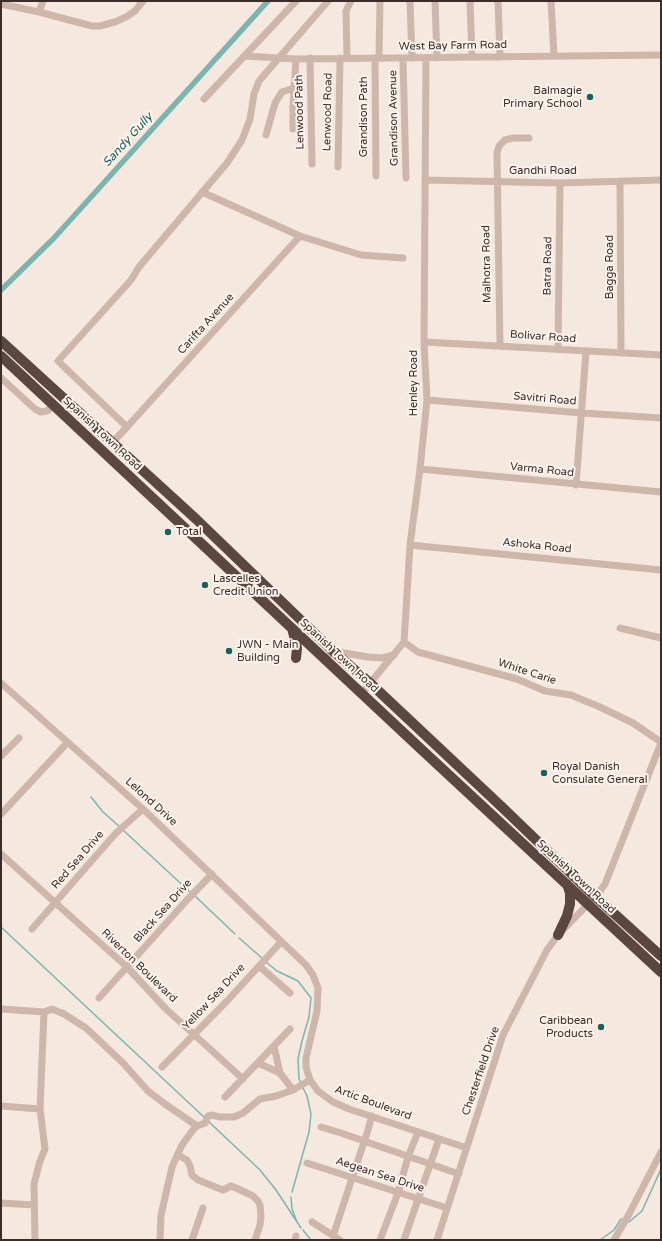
<!DOCTYPE html>
<html>
<head>
<meta charset="utf-8">
<style>
  body { margin:0 }
  #map { position:relative; width:662px; height:1241px; overflow:hidden; background:#f4e8df; font-family:"Varela Round",sans-serif }
  canvas { display:block }
  .frame { position:absolute; inset:0; border:2px solid #3b2d2a; pointer-events:none }
</style>
</head>
<body>
<div id="map">
<canvas width="662" height="1241"></canvas>
<div class="frame"></div>
</div>
<script>
const context = document.querySelector('canvas').getContext('2d');
context.lineJoin = 'round';
function toPath(rows) {
  const path = new Path2D();
  for (const r of rows) {
    path.moveTo(r[0], r[1]);
    for (let i = 2; i < r.length; i += 2) path.lineTo(r[i], r[i + 1]);
  }
  return path;
}
function trace(path, color, width, dash) {
  context.strokeStyle = color;
  context.lineWidth = width;
  context.lineCap = dash ? 'butt' : 'round';
  context.setLineDash(dash || []);
  context.stroke(path);
}
function label(font, color, halo, rows, align = 'center') {
  context.font = font + ' "Varela Round",sans-serif';
  context.lineWidth = 4;
  context.setLineDash([]);
  context.textBaseline = 'middle';
  context.strokeStyle = halo;
  context.fillStyle = color;
  for (const [text, x, y, turn = 0] of rows) {
    context.save();
    context.translate(x, y);
    context.rotate((+turn || 0) * Math.PI / 180);
    context.textAlign = isNaN(turn) ? turn : align;
    if (halo) context.strokeText(text, 0, 0);
    context.fillText(text, 0, 0);
    context.restore();
  }
}
trace(toPath([
  [91,797,103,812,120,827],
  [123,830,190,892],
  [195,896,235,934],
  [1,927,205,1118],
  [239,938,263,959],
  [266,962,277,971,298,981,311,998,309,1017,302,1041,298,1059,299,1079,301,1083],
  [208,1121,260,1170,276,1190,301,1228],
  [292,1192,309,1132,311,1114,307,1096,302,1086],
  [291,1197,292,1209,297,1222],
  [629,1222,642,1211,661,1169],
  [303,1230,311,1240],
  [600,1240,614,1230,621,1219]
]), '#7cb4b0', 1.5);
trace(toPath([
  [1,290,54,238,268,1]
]), '#7cb4b0', 5.5);
trace(toPath([
  [410,1,412,58],
  [435,1,437,58],
  [470,1,472,57],
  [498,1,500,57],
  [551,1,554,56],
  [1,4,39,12,92,26,100,26,115,22,126,17,135,11,143,1],
  [39,12,43,1],
  [245,56,296,59,661,55],
  [310,58,312,164],
  [347,58,346,11,351,1],
  [375,58,376,176],
  [379,58,380,1],
  [403,58,406,178],
  [204,99,296,1],
  [293,129,293,107,296,59],
  [266,135,275,103,282,92,294,88],
  [338,167,340,58],
  [426,180,560,183,661,180],
  [620,181,621,353],
  [202,192,300,236,361,255,403,258],
  [424,342,661,355],
  [500,345,497,153,499,146,505,140,513,138,529,138],
  [558,349,560,183],
  [1,378,35,409,41,412,47,411,54,405],
  [427,400,582,413,661,418],
  [127,427,300,236],
  [112,443,127,427,58,361,131,280,139,267,227,163,242,140,250,119,254,94,259,81,328,1],
  [420,469,661,492],
  [576,485,586,351],
  [410,545,661,570],
  [620,628,661,638],
  [404,642,418,652,517,679,545,691,571,695,600,707,633,723,661,742],
  [325,659,333,651,368,657,382,658,394,655],
  [1,683,143,809,306,965,313,975,318,988,317,1011,306,1058,306,1067,310,1080,318,1091,333,1102,349,1109,467,1148],
  [362,693,404,642,410,545,420,469,427,400,424,342,426,58],
  [1,756,19,738],
  [1,814,67,743],
  [1,854,127,967,166,1009,243,1079],
  [32,929,116,833,143,809],
  [259,966,290,993],
  [99,998,187,900,212,874],
  [1,1009,44,1012,52,1009,64,1014,86,1028,123,1063,148,1091,165,1104,197,1126],
  [274,1046,280,1073],
  [258,1063,280,1073,293,1090],
  [162,1067,227,1001,281,942],
  [225,1097,290,1029],
  [1,1106,40,1109],
  [321,1127,341,1133,459,1174],
  [178,1155,187,1160,190,1166,192,1175,198,1180,223,1190,231,1186,236,1188,253,1196,258,1201,260,1205,261,1217,260,1225,255,1240],
  [307,1163,447,1208],
  [1,1203,34,1205],
  [312,1222,340,1240],
  [333,1236,367,1133,372,1116],
  [35,1240,34,1184,40,1161,45,1149,40,1109,44,1012],
  [160,1240,161,1215,172,1167,182,1145,193,1130,197,1126,205,1123,208,1116,211,1115,220,1117,234,1117,243,1113,260,1099,276,1096,293,1090,310,1080],
  [192,1240,203,1208],
  [295,1240,296,1236],
  [380,1240,398,1193,408,1157,418,1132],
  [404,1240,439,1139],
  [437,1240,503,1035,547,950,558,935,588,904,596,897,605,884,661,743],
  [614,1240,628,1216,661,1152]
]), '#ceb6aa', 7);
trace(toPath([
  [1,341,196,519,333,651,370,683,504,809,586,888,661,956],
  [1,356,422,750,661,972],
  [292,628,297,648,296,658],
  [558,935,567,916,570,904,570,893,567,884]
]), '#5c4640', 10);
for (const [x, y, r, color] of [
  [590,97,4,"#1c605d"],
  [168,532,4,"#1c605d"],
  [205,585,4,"#1c605d"],
  [229,651,4,"#1c605d"],
  [544,773,4,"#1c605d"],
  [601,1027,4,"#1c605d"]
]) {
  const dot = new Path2D();
  dot.arc(x, y, r, 0, 2 * Math.PI);
  context.fillStyle = color;
  context.fill(dot);
  trace(dot, '#fbf3ec', 1.5);
}
label('11px', '#3b2d2a', '#fbf3ec', [
  ["West Bay Farm Road",453,46,-1],
  ["Lenwood Path",300,112,-91],
  ["Lenwood Road",328,112,-89],
  ["Grandison Path",364,117,-90],
  ["Grandison Avenue",394,118,-91],
  ["Gandhi Road",543,171],
  ["Malhotra Road",487,264,-91],
  ["Batra Road",548,266,-89],
  ["Bagga Road",610,267,-90],
  ["Carifta Avenue",206,324,-48],
  ["Bolivar Road",543,337,4],
  ["Henley Road",414,383,-90],
  ["Savitri Road",545,399,5],
  ["Spanish Town Road",102,434,43],
  ["Varma Road",542,470,6],
  ["Ashoka Road",537,546,6],
  ["Spanish Town Road",339,656,43],
  ["White Carie",527,672,18],
  ["Lelond Drive",151,802,42],
  ["Red Sea Drive",78,860,-49],
  ["Spanish Town Road",576,877,43],
  ["Black Sea Drive",163,911,-48],
  ["Riverton Boulevard",139,966,44],
  ["Yellow Sea Drive",214,997,-47],
  ["Chesterfield Drive",481,1071,-71],
  ["Artic Boulevard",373,1103,20],
  ["Aegean Sea Drive",380,1175,18]
]);
label('11px', '#3b2d2a', '#fbf3ec', [
  ["Balmagie",582,91,"right"],
  ["Primary School",582,104,"right"],
  ["Total",176,532],
  ["Lascelles",213,579],
  ["Credit Union",213,592],
  ["JWN - Main",237,645],
  ["Building",237,658],
  ["Royal Danish",552,767],
  ["Consulate General",552,780],
  ["Caribbean",593,1021,"right"],
  ["Products",593,1034,"right"]
], 'left');
label('italic 12px', '#1c605d', '#fbf3ec', [
  ["Sandy Gully",128,140,-48]
]);
</script>
</body>
</html>
